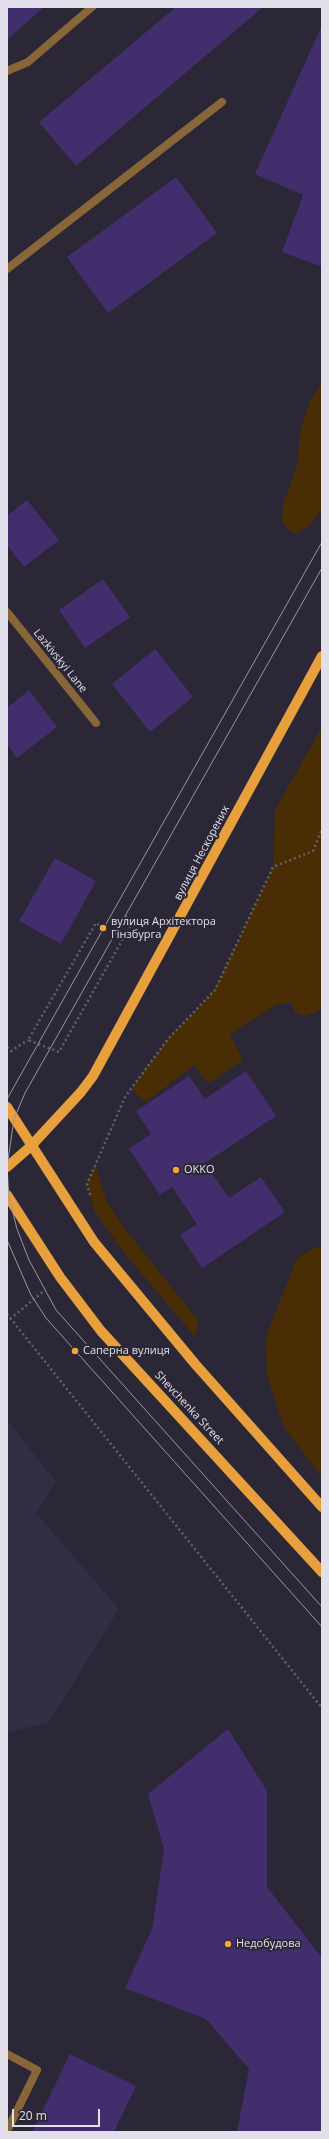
<!DOCTYPE html>
<html>
<head>
<meta charset="utf-8">
<style>
  body { margin:0 }
  #map { position:relative; width:329px; height:2139px; overflow:hidden; background:#2b2736; font-family:"Open Sans",sans-serif }
  canvas { display:block }
  .frame { position:absolute; inset:0; border:8px solid #e1dfe9; pointer-events:none }
  .scale { position:absolute; left:12px; top:2109px; width:88px; height:18px; box-sizing:border-box; border:2px solid #e1dfe9; border-top:0; padding-left:5px; font-size:12px; line-height:14px; white-space:nowrap; color:#e1dfe9; -webkit-text-stroke:3px #2b2736; paint-order:stroke }
</style>
</head>
<body>
<div id="map">
<canvas width="329" height="2139"></canvas>
<div class="frame"></div>
<div class="scale">20 m</div>
</div>
<script>
const context = document.querySelector('canvas').getContext('2d');
context.lineJoin = 'round';
function fill(path, color) {
  context.fillStyle = color;
  context.fill(path, 'evenodd');
}
function toPath(rows) {
  const path = new Path2D();
  for (const r of rows) {
    path.moveTo(r[0], r[1]);
    for (let i = 2; i < r.length; i += 2) path.lineTo(r[i], r[i + 1]);
  }
  return path;
}
function trace(path, color, width, dash) {
  context.strokeStyle = color;
  context.lineWidth = width;
  context.lineCap = dash ? 'butt' : 'round';
  context.setLineDash(dash || []);
  context.stroke(path);
}
function label(font, color, halo, rows, align = 'center') {
  context.font = font + ' "Open Sans",sans-serif';
  context.lineWidth = 4;
  context.setLineDash([]);
  context.textBaseline = 'middle';
  context.strokeStyle = halo;
  context.fillStyle = color;
  for (const [text, x, y, turn = 0] of rows) {
    context.save();
    context.translate(x, y);
    context.rotate((+turn || 0) * Math.PI / 180);
    context.textAlign = isNaN(turn) ? turn : align;
    if (halo) context.strokeText(text, 0, 0);
    context.fillText(text, 0, 0);
    context.restore();
  }
}
fill(toPath([
  [7,1420,56,1482,36,1513,119,1609,49,1722,7,1733]
]), '#332e43');
fill(toPath([
  [322,382,322,509,309,526,293,534,282,522,283,504,296,469,300,434,304,418,311,400],
  [322,727,322,1007,319,1011,305,1016,295,1012,291,1002,276,1005,230,1034,243,1060,208,1083,194,1065,145,1103,132,1088,168,1039,215,989,273,867,275,810],
  [95,1164,106,1200,125,1229,198,1320,195,1337,125,1254,95,1212,87,1184],
  [315,1247,322,1248,322,1477,284,1427,267,1375,265,1338,297,1258]
]), '#492e05');
fill(toPath([
  [7,7,44,7,7,40],
  [176,7,263,7,76,166,39,122],
  [322,25,322,267,282,252,303,195,255,174],
  [176,177,217,233,108,313,67,257],
  [27,500,59,540,24,567,7,545,7,516],
  [103,579,130,617,85,648,59,610],
  [155,649,193,697,150,732,112,684],
  [29,690,57,727,17,758,7,744,7,708],
  [55,858,96,881,61,944,19,921],
  [246,1071,276,1116,205,1163,229,1198,261,1177,285,1212,202,1268,180,1235,197,1224,172,1187,160,1195,129,1149,151,1134,136,1111,189,1076,205,1099],
  [228,1729,267,1791,267,1887,322,1958,322,2132,237,2132,249,2069,206,2019,125,1988,152,1929,164,1849,148,1794],
  [70,2054,136,2086,114,2132,32,2132]
]), '#422e6d');
trace(toPath([
  [103,928,96,923,28,1040,59,1052,133,921,125,916],
  [7,1047,11,1051,28,1040],
  [90,1195,87,1184,125,1097,168,1039,215,990,273,867,313,851,322,829],
  [7,1314,322,1708],
  [10,1319,45,1290]
]), '#64616f', 2.5, [2, 3]);
trace(toPath([
  [7,71,28,62,92,7],
  [7,269,222,102],
  [7,2054,37,2070,7,2131]
]), '#88663a', 8);
trace(toPath([
  [7,612,96,723]
]), '#88663a', 8);
trace(toPath([
  [7,1107,94,1242,196,1365,322,1507],
  [7,1167,31,1146,81,1092,93,1076,322,656],
  [7,1195,60,1277,101,1331,322,1572]
]), '#e7a03b', 10);
trace(toPath([
  [322,568,25,1093,14,1119,7,1167,9,1197,17,1229,29,1260,56,1310,322,1607],
  [7,1099,322,542],
  [7,1240,31,1295,46,1318,322,1627]
]), '#9a97a3', 1);
for (const [x, y, r, color] of [
  [103,928,4,"#f0a63e"],
  [176,1170,4,"#f0a63e"],
  [75,1351,4,"#f0a63e"],
  [228,1944,4,"#f0a63e"]
]) {
  const dot = new Path2D();
  dot.arc(x, y, r, 0, 2 * Math.PI);
  context.fillStyle = color;
  context.fill(dot);
  trace(dot, '#2b2736', 1.5);
}
label('11px', '#e1dfe9', '#2b2736', [
  ["Lazkivskyi Lane",60,661,51],
  ["вулиця Нескорених",202,853,-62],
  ["Shevchenka Street",189,1408,47]
]);
label('11px', '#e1dfe9', '#2b2736', [
  ["вулиця Архітектора",111,922],
  ["Гінзбурга",111,935],
  ["OKKO",184,1170],
  ["Саперна вулиця",83,1351],
  ["Недобудова",236,1944]
], 'left');
</script>
</body>
</html>
